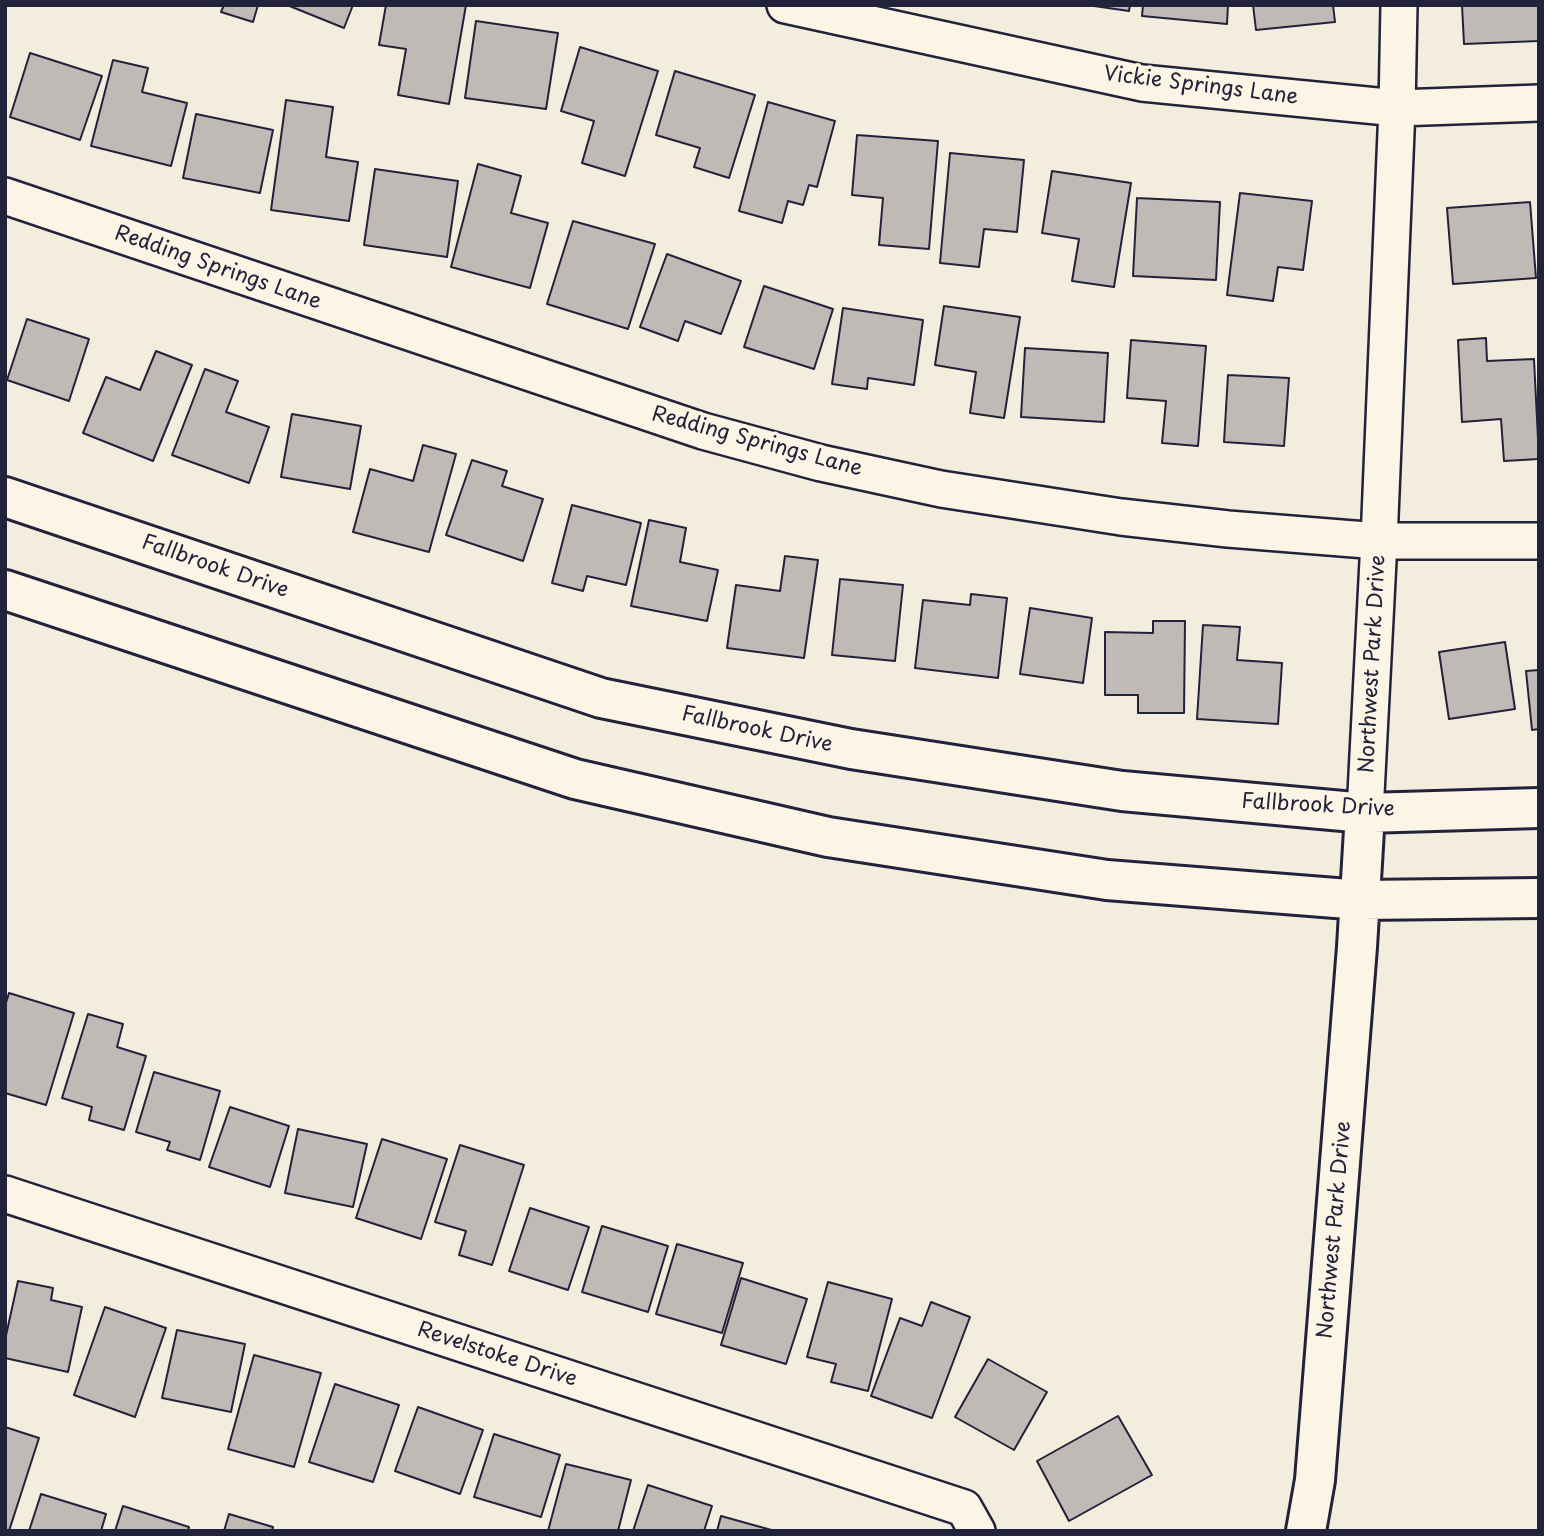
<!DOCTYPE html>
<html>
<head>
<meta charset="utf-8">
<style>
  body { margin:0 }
  #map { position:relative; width:1544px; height:1536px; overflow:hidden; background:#f3edde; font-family:"Playpen Sans",sans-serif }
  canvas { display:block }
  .frame { position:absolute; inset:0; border:7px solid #22223b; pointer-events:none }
</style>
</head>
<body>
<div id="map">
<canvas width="1544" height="1536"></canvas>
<div class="frame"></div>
</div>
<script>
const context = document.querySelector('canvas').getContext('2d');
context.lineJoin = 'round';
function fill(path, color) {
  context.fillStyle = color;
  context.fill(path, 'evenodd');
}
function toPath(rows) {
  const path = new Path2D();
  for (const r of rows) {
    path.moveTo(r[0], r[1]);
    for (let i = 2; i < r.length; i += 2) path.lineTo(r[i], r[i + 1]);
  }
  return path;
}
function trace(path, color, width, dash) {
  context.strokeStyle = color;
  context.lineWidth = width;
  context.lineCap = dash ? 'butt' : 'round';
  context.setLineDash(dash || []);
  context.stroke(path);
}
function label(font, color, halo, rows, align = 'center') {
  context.font = font + ' "Playpen Sans",sans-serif';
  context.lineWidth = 7;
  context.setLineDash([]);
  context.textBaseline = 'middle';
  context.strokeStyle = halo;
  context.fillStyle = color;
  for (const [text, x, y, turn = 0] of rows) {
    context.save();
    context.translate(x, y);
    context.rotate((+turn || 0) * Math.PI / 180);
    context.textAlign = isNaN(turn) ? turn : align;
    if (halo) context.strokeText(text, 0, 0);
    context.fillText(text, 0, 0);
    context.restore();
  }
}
const building = toPath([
  [224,5,258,5,253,22,221,12,224,5],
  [287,5,353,5,344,28,287,5],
  [386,5,466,5,449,104,398,95,406,49,379,45,386,5],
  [1087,5,1130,5,1129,11,1087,5],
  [1143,5,1228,5,1227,24,1142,16,1143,5],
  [1253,5,1333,5,1335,22,1256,30,1253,5],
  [1462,5,1539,5,1539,41,1464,44,1462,5],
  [476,21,558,33,546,109,465,98,476,21],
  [580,47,658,71,625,176,582,163,594,121,561,111,580,47],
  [30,53,102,76,80,140,10,117,30,53],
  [113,60,148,68,142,92,187,103,171,166,91,146,113,60],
  [675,71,755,95,729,178,694,167,700,148,656,135,675,71],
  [286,100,333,107,326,157,358,162,349,221,271,210,286,100],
  [768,102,835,121,817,187,809,185,803,205,788,201,782,223,739,211,768,102],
  [196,114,273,130,260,193,183,178,196,114],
  [857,135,938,141,929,249,879,245,883,198,852,195,857,135],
  [950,153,1024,160,1017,232,984,229,979,267,940,263,950,153],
  [478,164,521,176,511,213,548,223,530,288,451,267,478,164],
  [375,169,458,181,447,257,364,245,375,169],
  [1052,171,1131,183,1114,287,1072,281,1079,239,1042,233,1052,171],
  [1240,193,1312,201,1303,270,1278,267,1273,301,1227,295,1240,193],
  [1137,198,1220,202,1216,280,1133,276,1137,198],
  [1530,202,1536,278,1453,284,1447,208,1530,202],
  [573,221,655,244,628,329,547,304,573,221],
  [667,254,741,281,721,334,685,321,678,341,640,327,667,254],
  [764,286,833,309,814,369,744,347,764,286],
  [944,306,1020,317,1004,418,970,413,976,372,935,365,944,306],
  [843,308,923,320,914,385,868,378,867,389,832,384,843,308],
  [27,319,89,339,69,401,7,380,27,319],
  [1486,338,1487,361,1534,359,1539,459,1504,461,1501,419,1462,422,1458,340,1486,338],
  [1131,340,1206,346,1198,446,1162,443,1166,401,1127,398,1131,340],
  [1025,348,1108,353,1104,422,1021,417,1025,348],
  [156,351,192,365,153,461,83,433,106,377,140,390,156,351],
  [205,369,238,381,226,412,269,427,249,483,172,455,205,369],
  [1228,375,1289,378,1284,446,1224,442,1228,375],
  [292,414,361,426,350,489,281,477,292,414],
  [423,445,456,454,429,552,353,532,370,469,413,481,423,445],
  [472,460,507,471,502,486,543,499,523,561,446,535,472,460],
  [572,505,641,523,626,585,587,576,583,591,552,583,572,505],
  [649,520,686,528,680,562,718,570,707,621,631,606,649,520],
  [785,556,818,560,804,658,727,648,736,585,780,591,785,556],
  [840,579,903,585,895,661,832,655,840,579],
  [971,594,1007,598,998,678,915,668,923,600,970,605,971,594],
  [1030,608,1092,618,1083,683,1020,674,1030,608],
  [1153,621,1185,621,1184,713,1138,713,1138,695,1105,695,1105,632,1153,633,1153,621],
  [1203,625,1240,627,1237,660,1282,663,1278,724,1197,719,1203,625],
  [1505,642,1515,709,1449,719,1439,652,1505,642],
  [1539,670,1539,729,1532,730,1526,671,1539,670],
  [9,993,74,1013,46,1105,5,1093,5,1006,9,993],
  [88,1014,123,1024,117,1047,146,1056,124,1130,89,1120,92,1107,62,1098,88,1014],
  [154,1072,220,1091,200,1160,167,1150,170,1142,136,1132,154,1072],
  [230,1107,289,1126,270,1187,209,1167,230,1107],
  [298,1129,367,1144,353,1207,285,1193,298,1129],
  [382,1139,447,1159,421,1239,356,1218,382,1139],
  [460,1145,524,1165,492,1265,459,1255,466,1231,435,1222,460,1145],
  [530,1208,589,1227,568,1290,509,1271,530,1208],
  [602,1226,668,1246,648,1312,582,1292,602,1226],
  [677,1244,743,1263,722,1333,656,1314,677,1244],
  [741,1278,807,1299,786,1364,721,1345,741,1278],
  [18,1281,53,1288,51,1300,82,1307,68,1372,5,1358,5,1340,18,1281],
  [828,1282,892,1299,868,1391,831,1382,836,1364,807,1357,828,1282],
  [931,1302,970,1317,932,1418,871,1396,900,1318,922,1326,931,1302],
  [105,1307,166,1328,135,1417,74,1395,105,1307],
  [177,1330,245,1344,231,1412,162,1398,177,1330],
  [254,1355,321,1373,294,1467,228,1449,254,1355],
  [988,1359,1047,1392,1014,1450,955,1417,988,1359],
  [335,1384,399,1405,373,1482,309,1462,335,1384],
  [418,1407,483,1430,460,1494,395,1471,418,1407],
  [1118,1416,1152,1475,1069,1521,1037,1461,1118,1416],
  [5,1427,39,1438,9,1531,5,1531,5,1427],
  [494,1434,560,1455,541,1517,474,1497,494,1434],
  [566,1464,631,1480,618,1531,548,1531,566,1464],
  [648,1485,712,1506,704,1531,633,1531,648,1485],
  [41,1494,106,1514,101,1531,29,1531,41,1494],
  [123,1506,189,1527,188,1531,115,1531,123,1506],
  [229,1514,273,1527,272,1531,224,1531,229,1514],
  [721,1516,775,1531,717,1531,721,1516]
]);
fill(building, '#bfbab6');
trace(building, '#22223b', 2);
const street = toPath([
  [785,5,1142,83,1397,108,1539,103],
  [5,196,703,431,821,463,941,489,1121,517,1228,529,1379,541,1539,541],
  [1365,813,1379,541,1397,108,1399,5],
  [5,1194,964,1508,977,1531]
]);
const secondary = toPath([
  [5,497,601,698,851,749,1122,791,1365,813,1539,808],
  [5,590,575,779,828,837,1107,880,1361,900,1539,898],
  [1306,1531,1315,1480,1357,947,1365,813]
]);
trace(street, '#22223b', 40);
trace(secondary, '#22223b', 44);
trace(street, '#fcf5e5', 35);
trace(secondary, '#fcf5e5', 38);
label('21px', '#22223b', '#fcf5e5', [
  ["Vickie Springs Lane",1201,86,7],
  ["Redding Springs Lane",218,268,19],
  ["Redding Springs Lane",757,442,15],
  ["Fallbrook Drive",215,567,19],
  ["Northwest Park Drive",1373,664,-87],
  ["Fallbrook Drive",757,730,12],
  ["Fallbrook Drive",1318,806,3],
  ["Northwest Park Drive",1335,1230,-85],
  ["Revelstoke Drive",497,1355,18]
]);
</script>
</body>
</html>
